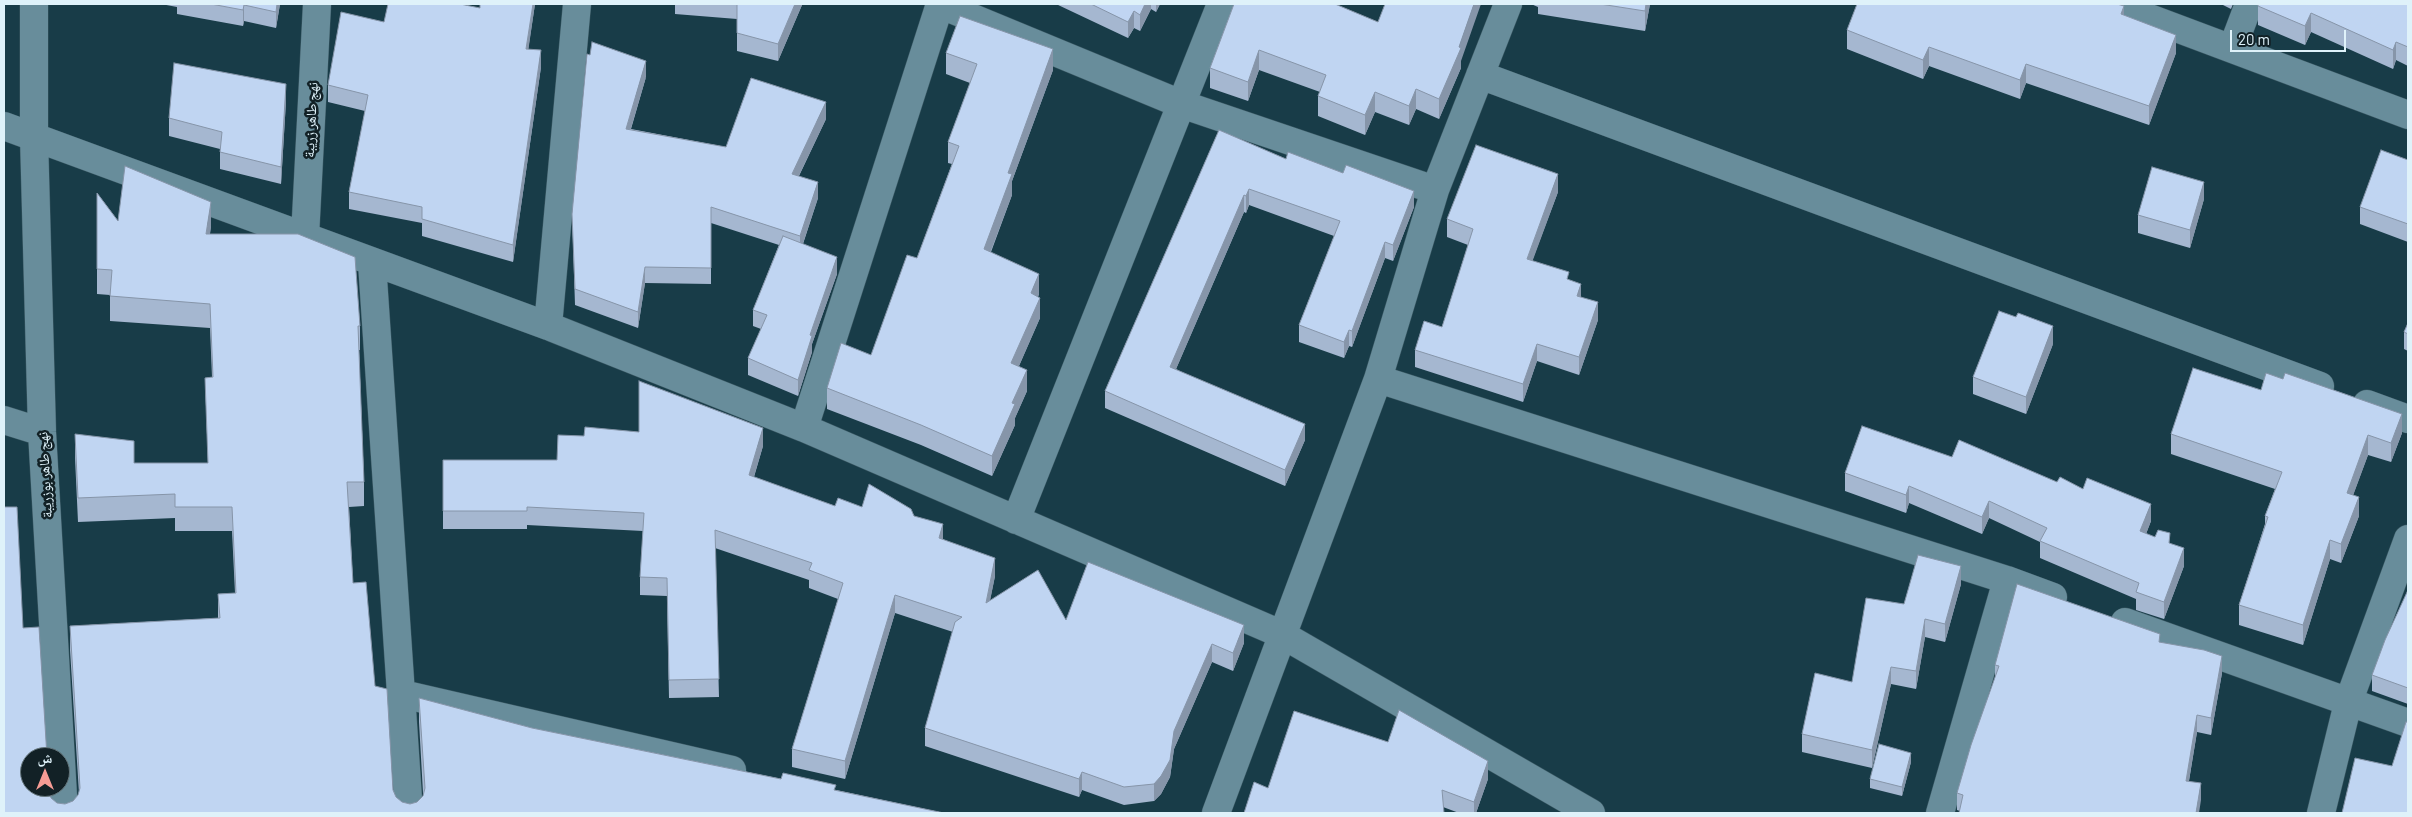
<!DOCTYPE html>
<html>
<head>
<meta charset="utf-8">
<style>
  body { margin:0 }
  #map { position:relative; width:2412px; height:817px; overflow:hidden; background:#183c48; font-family:Barlow,"Noto Naskh Arabic",sans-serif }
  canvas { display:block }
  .frame { position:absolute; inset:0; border:5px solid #dff2fa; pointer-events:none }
  .north { position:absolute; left:20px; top:747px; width:50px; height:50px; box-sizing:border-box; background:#122126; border:1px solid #64757b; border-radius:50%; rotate:0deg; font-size:14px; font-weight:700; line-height:20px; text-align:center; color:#dff2fa }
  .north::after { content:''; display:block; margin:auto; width:18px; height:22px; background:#f59c95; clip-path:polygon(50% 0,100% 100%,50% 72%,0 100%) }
  .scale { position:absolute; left:2230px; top:30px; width:116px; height:22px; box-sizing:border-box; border:2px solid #dff2fa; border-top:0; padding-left:6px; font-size:15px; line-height:18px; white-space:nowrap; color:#dff2fa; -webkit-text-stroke:4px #122126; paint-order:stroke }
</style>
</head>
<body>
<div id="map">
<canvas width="2412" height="817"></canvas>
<div class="frame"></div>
<div class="north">ش</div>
<div class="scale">20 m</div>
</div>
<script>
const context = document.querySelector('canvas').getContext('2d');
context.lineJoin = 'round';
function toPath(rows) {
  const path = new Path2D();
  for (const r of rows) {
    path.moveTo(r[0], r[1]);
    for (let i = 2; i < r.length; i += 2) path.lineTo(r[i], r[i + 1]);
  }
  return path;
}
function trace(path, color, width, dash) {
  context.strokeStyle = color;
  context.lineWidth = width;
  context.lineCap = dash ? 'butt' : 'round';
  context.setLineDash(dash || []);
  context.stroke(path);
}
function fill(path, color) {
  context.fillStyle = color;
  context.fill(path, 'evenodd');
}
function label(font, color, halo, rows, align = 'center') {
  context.font = font + ' Barlow,"Noto Naskh Arabic",sans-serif';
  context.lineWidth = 5;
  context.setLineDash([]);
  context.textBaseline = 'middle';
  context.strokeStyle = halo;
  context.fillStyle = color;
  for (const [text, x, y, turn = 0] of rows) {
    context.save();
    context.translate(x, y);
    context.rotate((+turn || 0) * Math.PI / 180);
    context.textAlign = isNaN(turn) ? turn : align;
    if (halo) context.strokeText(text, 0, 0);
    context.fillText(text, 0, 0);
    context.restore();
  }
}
const minor = toPath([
  [34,4,34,137,42,432,64,813],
  [939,4,1181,104,1435,190],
  [2112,4,2408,115],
  [2232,49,2249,4],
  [1480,75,2320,386],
  [4,126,548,326,804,428,1281,634,1591,813],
  [305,237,317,4],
  [372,263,409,813],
  [548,326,577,4],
  [1378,379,2007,580,2053,597],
  [2367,404,2408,419],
  [4,420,42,432],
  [804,428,940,4],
  [1016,520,1221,4],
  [2125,622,2408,723],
  [402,694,732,770],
  [1216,813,1378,379,1435,190,1508,4],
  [1940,813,2007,580],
  [2321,813,2348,703,2408,539]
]);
trace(minor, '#3a5863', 29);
trace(minor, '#688d9b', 28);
fill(toPath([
  [161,4,280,4,276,28,244,21,243,26,177,14,177,7],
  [480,4,535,4,528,50,541,67,513,262,422,236,422,223,349,209,349,192,365,111,328,102,328,85,384,22,480,8],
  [675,4,802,4,802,5,778,61,737,51,737,19,675,14],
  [1056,4,1160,4,1156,12,1151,9,1140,31,1134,28,1128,38],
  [1234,4,1461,61,1461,68,1439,119,1416,109,1409,125,1375,112,1365,135,1318,116,1318,96,1320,92,1259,70,1248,101,1210,88,1210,68],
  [1531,4,1650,4,1645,31,1538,14,1538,7],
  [2221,4,2233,4,2231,9],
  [2408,4,2408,66,2396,60,2393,69,2311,32,2305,45,2258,25,2258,6],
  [2124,15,2176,53,2149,125,2026,83,2020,99,1929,66,1923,79,1847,49,1847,30],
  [946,53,1053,70,1012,181,1012,195,991,252,1039,294,1038,297,1040,318,1019,366,1027,391,1015,418,1015,425,992,476,921,445,827,409,827,388,871,355,917,258,952,164,948,163,948,142,970,83,946,74],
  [646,77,631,129,726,147,826,119,799,176,818,198,803,244,837,274,812,344,812,352,798,396,748,375,748,358,761,329,753,326,753,310,779,245,711,223,711,284,645,283,638,328,575,305,572,214],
  [286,101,281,184,220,169,220,149,169,136,169,118],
  [1219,130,1286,159,1414,207,1393,261,1385,258,1352,347,1349,346,1344,358,1299,342,1299,325,1334,236,1249,205,1246,213,1244,212,1176,369,1305,440,1285,486,1105,408,1105,391],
  [2408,160,2408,242,2360,224,2360,207],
  [1558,192,1532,261,1569,280,1598,320,1579,375,1537,361,1523,402,1415,367,1415,350,1442,327,1468,245,1447,237,1447,219],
  [97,193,118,221,211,226,210,234,360,326,360,350,359,350,364,482,364,506,349,507,353,583,375,686,393,790,396,797,402,802,410,804,417,802,423,796,423,793,419,722,419,698,532,728,836,790,944,813,4,813,23,628,48,789,51,798,57,803,65,804,73,801,78,795,79,793,70,650,70,626,218,618,218,594,235,593,232,531,175,531,175,518,78,522,75,458,75,434,134,463,208,463,205,378,212,377,210,328,110,321,110,295,97,294],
  [2204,199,2190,248,2138,233,2138,215],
  [2408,323,2408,351,2404,349,2404,332],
  [2053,344,2026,414,1973,394,1973,377],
  [2261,390,2402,433,2391,462,2368,455,2353,495,2359,516,2341,563,2330,559,2303,645,2239,625,2239,605,2265,524,2265,516,2275,489,2171,454,2171,434],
  [763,446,754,477,835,506,862,507,914,516,943,539,995,576,990,600,1066,620,1244,643,1233,671,1212,662,1174,749,1170,777,1161,794,1154,801,1124,805,1082,790,1079,797,925,746,925,728,953,632,895,613,845,779,792,767,792,749,838,599,809,588,809,580,715,548,719,697,669,698,667,596,640,595,640,577,643,531,527,525,527,529,443,529,443,460,557,460],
  [1952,457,2057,482,2083,489,2151,521,2146,534,2170,543,2184,566,2164,619,2136,610,2136,599,2040,558,2040,542,1989,518,1982,534,1909,503,1906,513,1845,491,1845,473],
  [1961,584,1945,642,1925,637,1916,689,1891,684,1872,768,1802,752,1802,734,1852,682,1904,604],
  [2408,590,2408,704,2372,691,2372,675],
  [2160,643,2222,673,2211,735,2197,732,2189,781,2201,800,1960,811,1957,810,1957,793,1995,678,1995,665],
  [1911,762,1902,796,1870,788,1870,779],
  [1488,779,1476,813,1459,813,1443,807,1268,788]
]), '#a5b7d0');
fill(toPath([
  [277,4,280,4,276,28,276,12],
  [533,4,535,4,526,66,526,49],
  [795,4,802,4,802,5,778,61,778,44],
  [1145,4,1151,4,1151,9,1140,31,1140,15],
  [1156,4,1160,4,1156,12],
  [1474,4,1481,4,1461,61,1461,68,1439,119,1439,99,1459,47],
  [1646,4,1650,4,1645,31,1645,11],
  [244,5,244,21,243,26,243,10],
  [2124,6,2124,25,2121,14],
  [1134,11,1134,28,1128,38,1128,22],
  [2311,13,2311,32,2305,45,2305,26],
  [2176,35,2176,53,2149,125,2149,106],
  [2396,42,2396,60,2393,69,2393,50],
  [1929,47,1929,66,1923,79,1923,60],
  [1053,49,1053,70,1012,181,1012,195,984,269,984,249,1008,173],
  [541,50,541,67,513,262,513,245],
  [1259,50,1259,70,1248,101,1248,82],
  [646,61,646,77,626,145,626,129],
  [2026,64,2026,83,2020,99,2020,80],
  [286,84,286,101,281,184,281,167],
  [1416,89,1416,109,1409,125,1409,106],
  [1375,92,1375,112,1365,135,1365,115],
  [826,102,826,119,792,190,792,174],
  [1558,174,1558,192,1527,276,1527,259],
  [818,182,818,198,800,252,800,236],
  [2204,182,2204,199,2190,248,2190,230],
  [1249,189,1249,205,1246,213,1246,196],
  [1414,191,1414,207,1393,261,1393,245],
  [1244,195,1244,212,1170,383,1170,367],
  [211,202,211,226,206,258,206,234],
  [1385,242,1385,258,1352,347,1352,331],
  [837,257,837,274,812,344,812,352,798,396,798,380,810,335],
  [645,267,645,283,638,328,638,312],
  [1039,274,1039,294,1031,314,1031,293],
  [1581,284,1581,301,1577,296],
  [1040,298,1040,318,1011,384,1011,363],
  [1598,302,1598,320,1579,375,1579,357],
  [2053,326,2053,344,2026,414,2026,397],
  [1349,330,1349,346,1344,358,1344,342],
  [1537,344,1537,361,1523,402,1523,384],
  [1027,370,1027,391,1015,418,1015,425,992,476,992,456,1012,403],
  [2402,414,2402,433,2391,462,2391,443],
  [1305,424,1305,440,1285,486,1285,470],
  [763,428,763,446,749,493,749,475],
  [2368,435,2368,455,2347,512,2347,493],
  [1909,486,1909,503,1906,513,1906,495],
  [2359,497,2359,516,2341,563,2341,544],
  [1989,501,1989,518,1982,534,1982,517],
  [2151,504,2151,521,2140,549,2140,531],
  [943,524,943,542,939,538],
  [2330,540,2330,559,2303,645,2303,625],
  [2184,548,2184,566,2164,619,2164,602],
  [995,558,995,576,986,621,986,603],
  [1961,566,1961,584,1945,642,1945,624],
  [895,595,895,613,845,779,845,761],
  [1925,619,1925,637,1916,689,1916,671],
  [1244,625,1244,643,1233,671,1233,653],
  [1212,644,1212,662,1174,749,1170,777,1161,794,1154,801,1154,784,1174,731],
  [2222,656,2222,673,2211,735,2211,718],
  [1891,667,1891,684,1872,768,1872,750],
  [2197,715,2197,732,2186,798,2186,781],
  [1911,753,1911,762,1902,796,1902,787],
  [1488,761,1488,779,1476,813,1474,813,1474,802],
  [1082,772,1082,790,1079,797,1079,779],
  [2201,783,2201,800,2199,813,2196,813]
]), '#8695a9');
const building = toPath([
  [211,4,277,4,276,12,244,5,243,10,211,4],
  [388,4,460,4,480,8,480,4,533,4,526,49,541,50,513,245,422,219,422,207,349,192,368,95,328,85,341,12,384,22,388,4],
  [737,4,795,4,778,44,737,33,737,4],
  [1091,4,1145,4,1140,15,1134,11,1128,22,1091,4],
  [1234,4,1335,4,1378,22,1385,4,1474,4,1459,47,1461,48,1439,99,1416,89,1409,106,1375,92,1365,115,1318,96,1326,75,1259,50,1248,82,1210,68,1234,4],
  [1600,4,1646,4,1645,11,1600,4],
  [1857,4,2117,4,2124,6,2121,14,2176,35,2149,106,2026,64,2020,80,1929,47,1923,60,1847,30,1857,4],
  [2258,4,2408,4,2408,47,2396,42,2393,50,2311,13,2305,26,2258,6,2258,4],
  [960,16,1053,49,1008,173,1012,174,984,249,1039,274,1031,293,1040,298,1011,363,1027,370,1012,403,1015,404,992,456,921,425,827,388,841,343,871,355,907,255,917,258,959,146,948,142,977,64,946,53,960,16],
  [592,42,646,61,626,129,726,147,751,78,826,102,792,174,818,182,800,236,711,207,711,268,645,267,638,312,575,289,572,214,587,54,590,55,592,42],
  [174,63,286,84,281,167,220,152,222,132,169,118,174,63],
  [1219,130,1286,159,1288,152,1343,173,1346,165,1414,191,1393,245,1385,242,1352,331,1349,330,1344,342,1299,325,1340,221,1249,189,1246,196,1244,195,1170,367,1305,424,1285,470,1105,391,1219,130],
  [1476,145,1558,174,1527,259,1569,272,1567,279,1581,284,1577,296,1598,302,1579,357,1537,344,1523,384,1415,350,1424,321,1442,327,1473,229,1447,219,1476,145],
  [2381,150,2408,160,2408,224,2360,207,2381,150],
  [125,166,211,202,206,234,298,234,355,257,360,326,358,326,364,482,347,482,353,583,366,582,375,686,387,689,393,790,396,797,402,802,410,804,417,802,423,796,425,788,419,698,532,728,781,779,783,773,836,785,834,790,944,813,4,813,4,507,17,507,23,628,39,627,47,757,30,757,30,787,48,787,51,798,57,803,65,804,73,801,78,795,80,788,70,626,220,618,218,594,236,593,232,507,175,507,175,494,78,498,75,434,134,441,134,463,208,463,205,378,213,377,210,304,110,296,112,270,97,269,97,193,118,221,125,166],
  [2152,167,2204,182,2190,230,2138,215,2152,167],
  [783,236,837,257,810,335,812,336,798,380,748,358,767,315,753,310,783,236],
  [1999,311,2016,317,2018,313,2053,326,2026,397,1973,377,1999,311],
  [2408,323,2408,334,2404,332,2408,323],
  [2193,368,2261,390,2266,373,2283,379,2285,373,2402,414,2391,443,2368,435,2347,493,2359,497,2341,544,2330,540,2303,625,2239,605,2268,517,2265,516,2282,472,2171,434,2193,368],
  [639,381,763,428,749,475,835,506,838,498,862,507,869,484,911,509,914,516,943,524,939,538,995,558,986,603,1038,570,1066,620,1088,562,1244,625,1233,653,1212,644,1174,731,1170,760,1161,776,1154,784,1124,787,1082,772,1079,779,925,728,955,622,962,617,895,595,845,761,792,749,843,583,809,570,812,563,715,530,719,679,669,680,667,578,640,577,644,513,527,507,527,511,443,511,443,460,557,460,558,435,584,436,585,427,639,432,639,381],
  [1862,426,1952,457,1959,440,2057,482,2060,477,2083,489,2087,478,2151,504,2140,531,2155,537,2158,530,2170,533,2169,543,2184,548,2164,602,2136,592,2139,583,2040,541,2047,528,1989,501,1982,517,1909,486,1906,495,1845,473,1862,426],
  [1918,555,1961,566,1945,624,1925,619,1916,671,1891,667,1872,750,1802,734,1815,673,1852,682,1866,598,1904,604,1918,555],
  [2017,584,2160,634,2159,642,2204,650,2222,656,2211,718,2197,715,2186,781,2201,783,2196,813,1959,813,1963,795,1957,793,1971,745,1999,666,1995,665,2017,584],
  [2408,590,2408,688,2372,675,2385,640,2408,590],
  [1399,710,1488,761,1474,802,1442,790,1444,813,1244,813,1254,782,1268,788,1294,711,1388,742,1399,710],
  [2406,722,2408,722,2408,813,2342,813,2355,758,2392,766,2406,722],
  [1879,744,1911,753,1902,787,1870,779,1879,744]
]);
fill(building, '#c0d5f2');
trace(building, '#8695a9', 1);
label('14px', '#dff2fa', '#122126', [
  ["نهج طاهر زريبة",311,120,-87],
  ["نهج طاهر بوزريبة",45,475,-93]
]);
</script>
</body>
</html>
